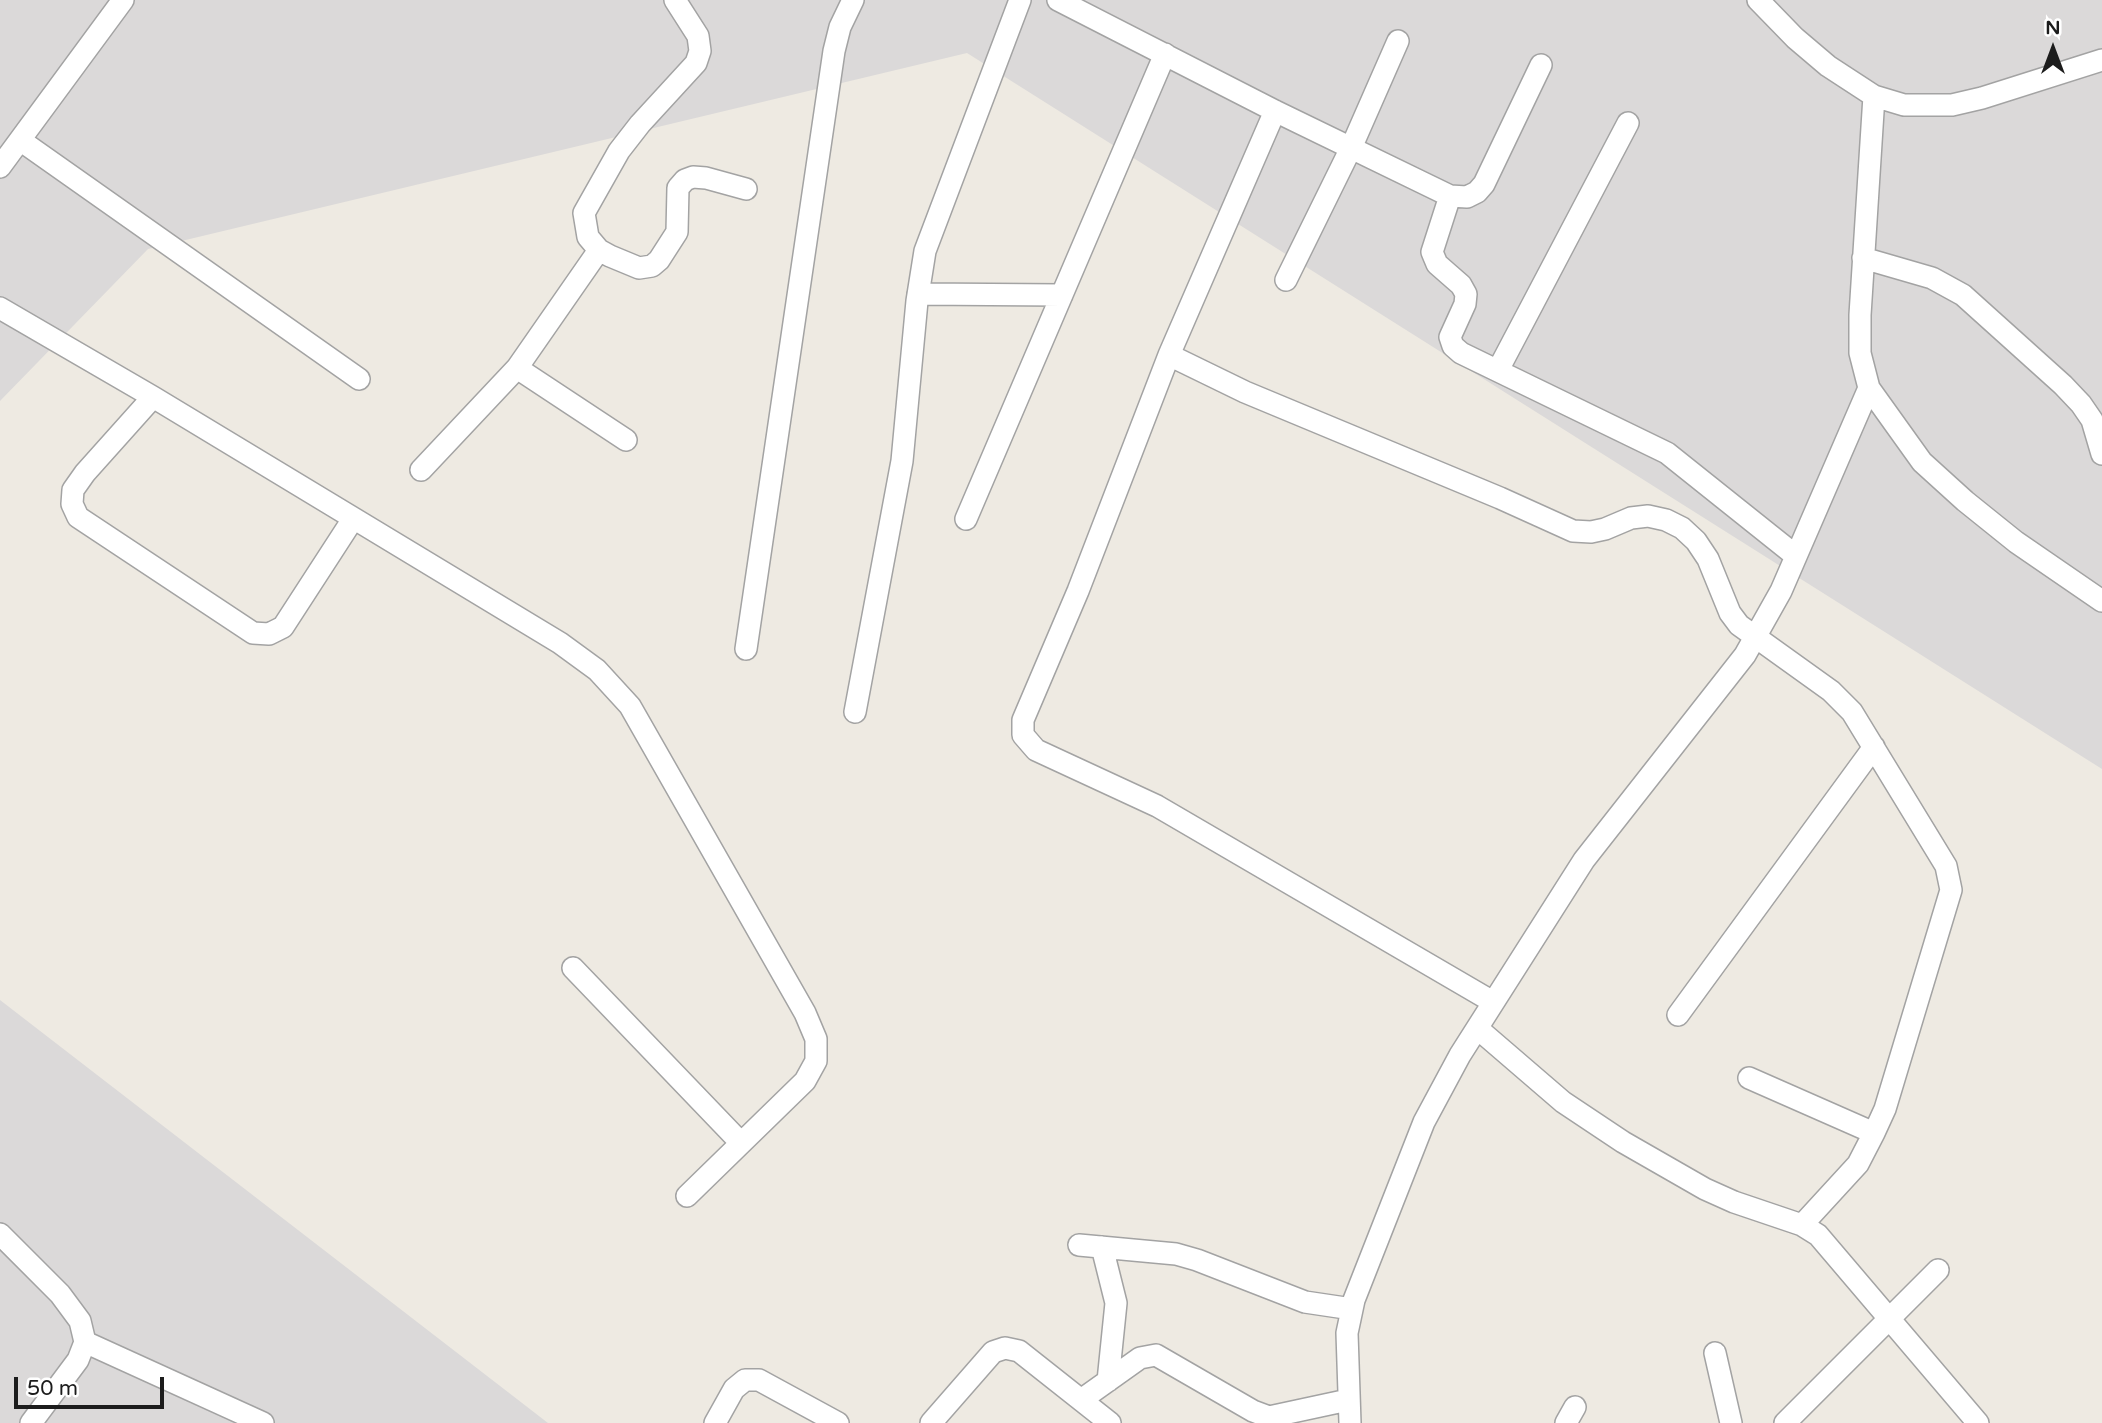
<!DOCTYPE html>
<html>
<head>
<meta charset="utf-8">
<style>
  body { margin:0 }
  #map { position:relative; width:2102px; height:1423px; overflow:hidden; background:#eeeae2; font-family:"Varela Round",sans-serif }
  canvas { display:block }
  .north { position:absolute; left:2018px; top:14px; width:70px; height:70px; -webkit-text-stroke:5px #fff; paint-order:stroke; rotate:0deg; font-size:19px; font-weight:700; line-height:28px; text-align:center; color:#1c1c1c }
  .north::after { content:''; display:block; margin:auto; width:24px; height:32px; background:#1c1c1c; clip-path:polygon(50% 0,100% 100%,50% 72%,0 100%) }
  .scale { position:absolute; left:14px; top:1377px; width:150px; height:32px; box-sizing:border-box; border:4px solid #1c1c1c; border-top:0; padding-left:9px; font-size:21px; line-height:24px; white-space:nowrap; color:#1c1c1c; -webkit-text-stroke:5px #fff; paint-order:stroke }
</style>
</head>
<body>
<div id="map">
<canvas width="2102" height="1423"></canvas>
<div class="north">N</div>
<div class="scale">50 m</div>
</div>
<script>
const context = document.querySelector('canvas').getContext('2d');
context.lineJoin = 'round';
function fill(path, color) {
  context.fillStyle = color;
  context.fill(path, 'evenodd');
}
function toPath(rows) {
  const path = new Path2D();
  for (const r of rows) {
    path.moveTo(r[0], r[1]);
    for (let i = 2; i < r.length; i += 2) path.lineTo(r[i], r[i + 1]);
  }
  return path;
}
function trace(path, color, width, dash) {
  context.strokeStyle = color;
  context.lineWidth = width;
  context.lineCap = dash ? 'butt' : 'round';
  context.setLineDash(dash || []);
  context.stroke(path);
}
fill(toPath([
  [0,0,2102,0,2102,769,967,53,148,249,0,401],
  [0,1000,548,1423,0,1423]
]), '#dbd9d9');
const minor = toPath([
  [675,0,698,36,700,51,696,63,640,124,619,151,584,213,588,237,599,250,610,256,639,268,652,266,659,260,677,232,678,188,685,180,693,177,706,178,746,189],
  [1058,0,1275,111,1450,196,1467,197,1477,192,1484,184,1541,65],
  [1758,0,1795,38,1828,66,1874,96,1904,105,1952,105,1982,98,2102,60],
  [1874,96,1860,315,1860,353,1869,388,1922,462,1965,501,2016,542,2102,601],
  [1275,111,1169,355,1078,591,1023,720,1023,735,1036,750,1157,806,1493,1002],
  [20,140,359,379],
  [0,167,123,0],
  [1450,196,1432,252,1437,264,1461,285,1466,294,1465,304,1450,337,1453,346,1461,353,1667,453,1796,556],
  [1863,258,1932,278,1963,295,2063,385,2081,404,2092,420,2102,454],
  [1286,280,1351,148,1398,41],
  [918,294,1062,295],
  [0,308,153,397,560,643,597,670,630,706,805,1013,816,1039,816,1061,805,1081,687,1196],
  [1169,355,1245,392,1500,498,1573,531,1591,532,1605,529,1631,518,1648,516,1666,520,1682,528,1696,541,1708,559,1730,613,1739,625,1831,691,1852,712,1946,866,1951,890,1885,1109,1874,1133,1858,1164,1802,1225],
  [517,368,626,440],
  [1498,370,1628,123],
  [153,397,85,473,73,490,72,504,78,517,253,633,269,634,283,627,353,519],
  [421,470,517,368,599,250],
  [966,519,1165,54],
  [746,649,834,51,840,27,853,0],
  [855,712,902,461,917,301,925,251,1020,0],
  [573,968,741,1143],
  [1678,1015,1874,747],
  [1477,1028,1563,1102,1623,1142,1705,1189,1734,1202,1802,1225,1818,1235,1978,1423],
  [1749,1078,1874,1133],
  [0,1234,60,1294,80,1321,85,1342,78,1360,31,1423],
  [1079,1245,1176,1254,1197,1260,1305,1302,1352,1309],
  [1102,1247,1116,1303,1108,1381],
  [85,1342,263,1423],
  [1715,1353,1731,1423],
  [1081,1400,1140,1358,1156,1355,1253,1411,1269,1417,1348,1400],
  [715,1423,734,1389,745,1380,759,1380,838,1423],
  [931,1423,993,1352,1005,1348,1019,1351,1110,1423],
  [1350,1423,1347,1333,1354,1300,1424,1122,1460,1055,1584,860,1745,655,1781,591,1869,388],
  [1566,1423,1575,1407],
  [1785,1423,1938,1270]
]);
trace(minor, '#a3a3a3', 24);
trace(minor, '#fff', 21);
</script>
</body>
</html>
